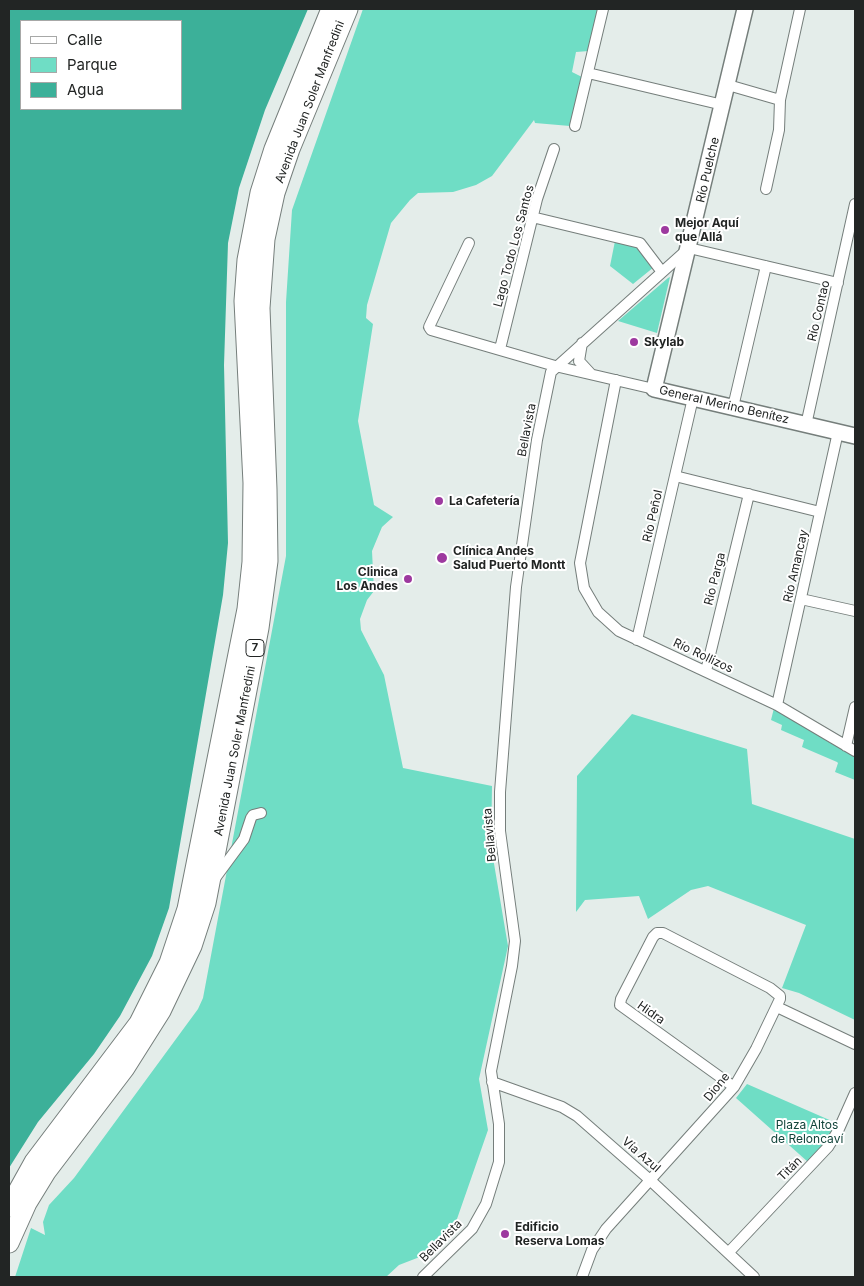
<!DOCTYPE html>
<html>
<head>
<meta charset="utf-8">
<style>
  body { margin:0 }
  #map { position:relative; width:864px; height:1286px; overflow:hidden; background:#e4edea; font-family:Inter,sans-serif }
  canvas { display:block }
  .frame { position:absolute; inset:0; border:10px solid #222524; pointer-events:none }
  .legend { position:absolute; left:20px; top:20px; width:162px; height:90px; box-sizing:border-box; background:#fff; border:1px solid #a7a8a7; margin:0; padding:6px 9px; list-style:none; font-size:15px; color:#222524 }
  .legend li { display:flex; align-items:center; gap:10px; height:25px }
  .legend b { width:25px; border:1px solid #a7a8a7 }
</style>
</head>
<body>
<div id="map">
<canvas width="864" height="1286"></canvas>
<div class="frame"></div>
<ul class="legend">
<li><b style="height:6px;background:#fff"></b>Calle</li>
<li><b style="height:14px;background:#6fddc5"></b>Parque</li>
<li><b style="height:14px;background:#3cb099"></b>Agua</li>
</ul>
</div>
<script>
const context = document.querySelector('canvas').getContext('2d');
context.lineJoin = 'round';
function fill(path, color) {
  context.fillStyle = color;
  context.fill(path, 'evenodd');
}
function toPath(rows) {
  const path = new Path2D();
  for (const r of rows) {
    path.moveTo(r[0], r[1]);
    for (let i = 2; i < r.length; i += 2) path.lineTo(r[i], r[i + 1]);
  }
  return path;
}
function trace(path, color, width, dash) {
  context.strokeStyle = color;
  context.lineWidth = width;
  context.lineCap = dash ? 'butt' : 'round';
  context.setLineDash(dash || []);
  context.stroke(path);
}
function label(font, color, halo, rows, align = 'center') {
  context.font = font + ' Inter,sans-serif';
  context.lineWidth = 4;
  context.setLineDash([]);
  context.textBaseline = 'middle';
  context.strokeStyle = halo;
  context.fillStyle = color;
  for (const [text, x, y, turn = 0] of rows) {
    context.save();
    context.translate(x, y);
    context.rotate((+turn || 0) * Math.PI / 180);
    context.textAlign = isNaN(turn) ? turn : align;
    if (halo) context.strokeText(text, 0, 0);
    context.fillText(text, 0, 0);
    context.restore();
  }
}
fill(toPath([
  [363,9,598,9,589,51,576,52,572,72,582,77,570,126,535,123,534,120,492,176,476,185,453,192,418,193,410,200,391,223,367,305,366,318,373,324,358,421,374,505,393,517,382,527,372,551,374,591,367,600,360,619,361,630,384,675,403,768,492,786,491,846,508,946,479,1079,488,1130,450,1239,430,1253,399,1265,386,1277,15,1277,31,1228,45,1235,43,1222,49,1205,74,1178,198,1009,203,998,286,556,286,302,292,210],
  [615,241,636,246,654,267,633,284,610,266],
  [670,277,657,333,618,321,668,278],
  [774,708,832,744,855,755,855,780,835,772,838,763,837,762,802,747,804,740,781,730,782,725,771,720],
  [632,714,747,749,752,804,855,839,855,1020,799,993,782,988,806,925,708,886,691,890,648,919,639,896,585,900,576,912,577,776],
  [747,1084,834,1122,834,1131,829,1139,808,1162,736,1098]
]), '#6fddc5');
fill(toPath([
  [9,9,308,9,265,110,239,188,228,243,224,365,228,543,223,595,169,908,152,956,120,1016,94,1054,38,1122,9,1168],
  [21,21,181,21,181,109,21,109]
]), '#3cb099');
const street = toPath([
  [588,73,723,105],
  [728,85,780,100,800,9],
  [575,126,603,9],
  [766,189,779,130,780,100],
  [532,217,640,243,662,272],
  [469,243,429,327,431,330,555,366,654,389],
  [582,343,579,361,591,374],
  [500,349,537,199,554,149],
  [616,380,580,563,584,588,598,612,619,631,777,705,855,751],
  [733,407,766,266],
  [806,425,855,204],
  [675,476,820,512],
  [801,599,855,611],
  [637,640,693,398],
  [706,671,749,494],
  [777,705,838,432],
  [846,746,855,707],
  [213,881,244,839,251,818,253,815,261,813],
  [777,1007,855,1044],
  [492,1082,562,1107,577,1116,650,1180,754,1277],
  [729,1252,828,1147,838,1131,855,1093],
  [423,1277,472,1229,486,1204,499,1162,499,1124,491,1071,512,966,515,941,500,831,500,792,516,587,537,440,551,372,689,248,838,283],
  [582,1277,592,1250,606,1229,734,1087,756,1049,780,999,780,996,770,988,663,933,657,933,653,937,621,999,620,1005,734,1087]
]);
const secondary = toPath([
  [745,9,654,389,855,436]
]);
const highway = toPath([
  [9,1207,34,1162,139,1023,169,963,187,909,247,609,252,562,253,483,244,301,247,260,260,193,274,149,331,9],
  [9,1243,27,1203,46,1172,125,1068,161,1011,192,946,206,903,259,628,268,561,267,489,260,308,265,239,275,193,290,149,348,9]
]);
trace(street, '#757e7b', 12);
trace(secondary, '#757e7b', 18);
trace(highway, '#757e7b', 21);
trace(street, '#fff', 10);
trace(secondary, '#fff', 15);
trace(highway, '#fff', 19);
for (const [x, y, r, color] of [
  [665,230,5,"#9d399f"],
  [634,342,5,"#9d399f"],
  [439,501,5,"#9d399f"],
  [442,558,6,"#9d399f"],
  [408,579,5,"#9d399f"],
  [505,1234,5,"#9d399f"]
]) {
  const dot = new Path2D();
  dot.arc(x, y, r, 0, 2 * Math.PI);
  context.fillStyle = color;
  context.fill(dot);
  trace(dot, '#fff', 2);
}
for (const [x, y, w] of [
  [255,648,18]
]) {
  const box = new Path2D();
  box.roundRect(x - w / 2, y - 8.5, w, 17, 4);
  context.fillStyle = '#fff';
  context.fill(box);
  trace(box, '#222524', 1);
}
label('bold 11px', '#222524', null, [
  ["7",255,648]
]);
label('12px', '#222524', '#fff', [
  ["Avenida Juan Soler Manfredini",310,102,-69],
  ["Río Puelche",708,170,-77],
  ["Lago Todo Los Santos",514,246,-75],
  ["Río Contao",819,311,-77],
  ["General Merino Benítez",724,405,13],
  ["Bellavista",527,430,-79],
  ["Río Peñol",653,516,-77],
  ["Río Amancay",796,566,-77],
  ["Río Parga",715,579,-76],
  ["Río Rollizos",703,656,25],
  ["Avenida Juan Soler Manfredini",235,751,-79],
  ["Bellavista",490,835,-95],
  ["Hidra",651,1013,35],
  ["Dione",717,1087,-51],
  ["Vía Azul",641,1155,41],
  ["Titán",790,1169,-45],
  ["Bellavista",441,1241,-45]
]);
label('bold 12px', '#222524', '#fff', [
  ["Mejor Aquí",675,223],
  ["que Allá",675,237],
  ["Skylab",644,342],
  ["La Cafetería",449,501],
  ["Clínica Andes",453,551],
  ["Salud Puerto Montt",453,565],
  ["Clinica",398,572,"right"],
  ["Los Andes",398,586,"right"],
  ["Edificio",515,1227],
  ["Reserva Lomas",515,1241]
], 'left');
label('12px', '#11443a', '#fff', [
  ["Plaza Altos",807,1125],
  ["de Reloncaví",807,1139]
]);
</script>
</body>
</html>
